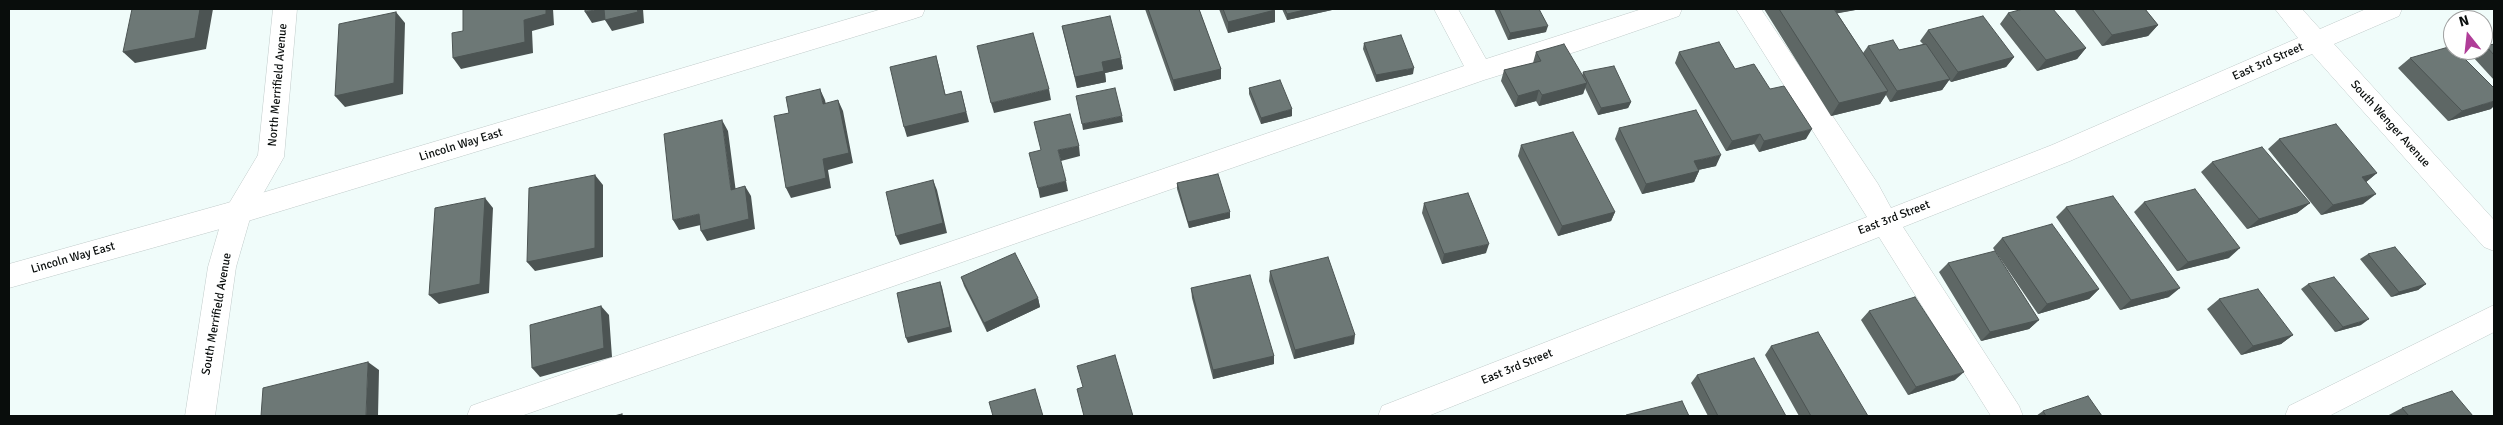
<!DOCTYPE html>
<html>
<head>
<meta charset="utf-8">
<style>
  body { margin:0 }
  #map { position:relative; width:2503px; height:425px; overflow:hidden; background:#f0fcfa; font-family:Signika,sans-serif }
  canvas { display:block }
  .frame { position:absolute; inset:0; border:10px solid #090d0c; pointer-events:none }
  .north { position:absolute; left:2443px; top:10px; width:50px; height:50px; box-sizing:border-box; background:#fff; border:1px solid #9d9e9e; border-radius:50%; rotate:344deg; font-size:14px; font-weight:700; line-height:20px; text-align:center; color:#090d0c }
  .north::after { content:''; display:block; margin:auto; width:18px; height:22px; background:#b03d98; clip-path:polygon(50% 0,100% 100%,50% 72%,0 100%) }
</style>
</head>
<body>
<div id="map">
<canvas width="2503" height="425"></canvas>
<div class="frame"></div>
<div class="north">N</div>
</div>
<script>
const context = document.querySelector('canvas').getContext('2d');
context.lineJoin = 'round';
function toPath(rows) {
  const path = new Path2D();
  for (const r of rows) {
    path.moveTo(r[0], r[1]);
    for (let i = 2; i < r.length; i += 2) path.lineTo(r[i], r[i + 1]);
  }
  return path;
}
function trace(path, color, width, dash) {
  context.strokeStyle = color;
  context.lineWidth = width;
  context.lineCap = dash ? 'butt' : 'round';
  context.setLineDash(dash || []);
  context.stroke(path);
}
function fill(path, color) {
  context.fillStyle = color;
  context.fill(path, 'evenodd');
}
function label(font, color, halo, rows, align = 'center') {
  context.font = font + ' Signika,sans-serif';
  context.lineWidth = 4;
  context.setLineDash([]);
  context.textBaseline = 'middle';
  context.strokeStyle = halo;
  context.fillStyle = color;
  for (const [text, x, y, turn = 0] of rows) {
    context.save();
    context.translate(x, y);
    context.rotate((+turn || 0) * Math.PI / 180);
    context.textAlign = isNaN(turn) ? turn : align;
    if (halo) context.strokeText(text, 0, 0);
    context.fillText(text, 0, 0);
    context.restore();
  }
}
const minor = toPath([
  [273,9,297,9,284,157,251,215,236,267,215,416,185,416,208,267,224,212,258,155,273,9],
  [1434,9,1458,9,1486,59,1642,9,1682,9,1679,16,1578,51,1484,80,521,416,467,416,471,406,482,402,1464,66,1434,9],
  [1736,9,1761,9,1878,184,1891,208,2052,145,2298,38,2275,9,2302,9,2320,29,2366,9,2402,9,2399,16,2334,44,2494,220,2494,251,2484,247,2312,54,2070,161,1903,227,2019,406,2023,416,1991,416,1879,237,1428,416,1378,416,1382,406,1867,217,1736,9],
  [2494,305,2494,332,2329,416,2285,416,2289,406,2494,305]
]);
const major = toPath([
  [882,9,925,9,922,16,913,19,238,224,9,288,9,264,238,200,882,9]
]);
trace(minor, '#c0cbca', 1);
trace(major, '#c0cbca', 1);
fill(minor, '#fff');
fill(major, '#fff');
fill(toPath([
  [1145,9,1199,9,1221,69,1221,79,1174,91],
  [1219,9,1274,9,1275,22,1228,33],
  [1282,9,1332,9,1332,10,1287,20],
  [1494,9,1539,9,1546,32,1508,40],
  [1764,9,1861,9,1837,13,1863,53,1868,46,1899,50,1923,44,1920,41,1928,30,2014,57,2006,67,1951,82,1949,80,1942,90,1890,102,1886,95,1880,104,1831,116],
  [2074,9,2145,9,2158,25,2148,36,2102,46],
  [2008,13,2086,48,2077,59,2037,71,2000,24],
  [1062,26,1121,58,1123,69,1105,73,1106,82,1077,88],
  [1364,43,1413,74,1376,82,1363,49],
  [2494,44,2494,80,2473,57,2482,50,2483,50,2483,49,2486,46],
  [1536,52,1582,76,1583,72,1631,102,1628,108,1598,115,1585,88,1583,94,1539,106,1536,101,1515,107,1501,81,1504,70,1533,63],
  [1679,52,1735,69,1770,89,1806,139,1759,152,1754,144,1726,151,1675,63],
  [2410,58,2491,109,2448,121,2398,68],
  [1249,88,1292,116,1261,124,1249,94],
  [1619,128,1716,166,1698,170,1699,171,1694,182,1642,194,1615,139],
  [2279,139,2377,173,2366,182,2363,204,2321,215,2268,149],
  [1521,145,1615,212,1611,221,1558,236,1518,156],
  [2212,162,2310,203,2297,213,2247,229,2201,172],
  [1177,183,1230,218,1189,228,1177,189],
  [2144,202,2229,258,2177,271,2134,212],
  [1424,203,1486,253,1442,264,1422,213],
  [2066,207,2169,297,2120,310,2056,217],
  [2002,238,2099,289,2089,299,2038,314,1993,248],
  [2368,254,2426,284,2418,290,2391,297,2360,259],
  [1948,263,2039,320,2029,329,1981,341,1939,272],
  [1270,271,1354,344,1294,359,1269,281],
  [961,277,1038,298,1040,307,987,332,964,286],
  [2308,284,2361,325,2335,332,2301,289],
  [1191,288,1274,356,1274,364,1213,379,1192,298],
  [2219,299,2293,335,2281,344,2241,355,2207,309],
  [1869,311,1955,380,1908,395,1861,320],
  [1771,346,1868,416,1799,416,1765,355],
  [1697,375,1786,416,1708,416,1691,383],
  [2402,408,2473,416,2387,416],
  [2043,411,2102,416,2036,416]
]), '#5e6765');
fill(toPath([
  [200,9,213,9,206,49,135,63,123,52],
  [546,9,553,9,554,25,532,31,533,53,461,69,453,58,524,20],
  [599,9,643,9,644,23,612,31,605,20,592,23,585,12],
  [1309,9,1332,9,1332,10,1287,20,1287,14],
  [1837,9,1861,9,1834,14],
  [1275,10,1275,22,1228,33,1228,22],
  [396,12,405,23,403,94,345,107,335,96],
  [2158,25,2148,36,2102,46,2112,35],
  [1548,26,1546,32,1508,40,1510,33],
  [2086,48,2077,59,2037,71,2046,60],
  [936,56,939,67,948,105,945,95],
  [2014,57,2006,67,1951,82,1958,72],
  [1121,58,1123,69,1105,73,1106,82,1077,88,1075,77,1102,62],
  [1414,68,1413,74,1376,82,1376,75],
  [1221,69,1221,79,1174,91,1173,80],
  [1950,79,1942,90,1890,102,1897,91],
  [1587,83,1583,94,1539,106,1542,95],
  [820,89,825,100,828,114,823,104],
  [1049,89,1051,100,994,113,991,103],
  [1539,90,1536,101,1515,107,1518,96],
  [961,91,969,122,907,137,904,127],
  [1888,91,1880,104,1831,116,1839,103],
  [838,100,843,111,853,163,828,170,831,188,791,198,786,188,823,159],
  [2494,101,2494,106,2491,109,2448,121,2462,111],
  [1631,102,1628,108,1598,115,1601,108],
  [1292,109,1292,116,1261,124,1261,118],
  [1122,116,1123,122,1083,130,1082,124],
  [722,120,728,131,737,200,731,190],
  [1812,129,1806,139,1759,152,1764,141],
  [1760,134,1754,144,1726,151,1732,141],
  [1079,146,1080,156,1061,161,1058,150],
  [1721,155,1716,166,1689,172,1694,161],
  [1699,171,1694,182,1642,194,1646,184],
  [2377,173,2365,183,2362,177],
  [595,175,603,185,603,257,535,271,527,262],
  [933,180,937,190,947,233,900,245,896,236],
  [1066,181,1068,191,1040,198,1038,188],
  [745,186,751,196,755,229,707,241,701,231],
  [2376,194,2363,204,2321,215,2333,205],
  [485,198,493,208,489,293,439,304,429,295],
  [2310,203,2297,213,2247,229,2259,219],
  [1230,212,1230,218,1189,228,1188,222],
  [1615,212,1611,221,1558,236,1562,226],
  [699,214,705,224,679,230,673,220],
  [1489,244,1486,253,1442,264,1444,254],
  [2240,248,2229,258,2177,271,2188,262],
  [940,282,942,287,952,332,908,343,906,338],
  [2426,284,2418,290,2391,297,2399,292],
  [2180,288,2169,297,2120,310,2131,300],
  [2099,289,2089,299,2038,314,2047,304],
  [1038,298,1040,307,987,332,984,323],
  [601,306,609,315,612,357,540,377,532,368],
  [2369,319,2361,325,2335,332,2343,327],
  [2039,320,2029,329,1981,341,1990,332],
  [1355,335,1354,344,1294,359,1295,350],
  [2293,335,2281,344,2241,355,2253,346],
  [1274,356,1274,364,1213,379,1213,370],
  [368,362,379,370,378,416,366,416],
  [1964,372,1955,380,1908,395,1916,387]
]), '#4c5453');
const building = toPath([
  [132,9,200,9,195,38,123,52,132,9],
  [463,9,546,9,546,14,524,20,525,42,453,58,452,33,463,31,463,9],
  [585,9,599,9,585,12,585,9],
  [604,9,637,9,638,12,605,20,604,9],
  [1148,9,1199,9,1221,69,1173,80,1148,9],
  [1223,9,1274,9,1275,10,1228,22,1223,9],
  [1285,9,1309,9,1287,14,1285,9],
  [1499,9,1539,9,1548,26,1510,33,1499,9],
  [1779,9,1834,9,1888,91,1839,103,1779,9],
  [2023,9,2053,9,2086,48,2046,60,2008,13,2023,9],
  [2092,9,2145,9,2158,25,2112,35,2092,9],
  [396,12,394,83,335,96,339,24,396,12],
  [1110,16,1121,58,1102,62,1104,71,1075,77,1062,26,1110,16],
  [1983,16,2014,57,1958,72,1928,30,1983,16],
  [1033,33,1049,89,991,103,977,46,1033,33],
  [1401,35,1414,68,1376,75,1364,43,1401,35],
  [1893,40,1899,50,1926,44,1950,79,1897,91,1868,46,1893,40],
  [1719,42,1735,69,1754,64,1770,89,1784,86,1812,129,1764,141,1760,134,1732,141,1679,52,1719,42],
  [1564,44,1587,83,1542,95,1539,90,1518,96,1504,70,1541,61,1536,52,1564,44],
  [2494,44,2494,55,2486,46,2494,44],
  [2452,46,2453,47,2453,50,2456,50,2494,88,2494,101,2462,111,2410,58,2452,46],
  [936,56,945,95,961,91,966,112,904,127,890,67,936,56],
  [1614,66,1631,102,1601,108,1583,72,1614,66],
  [1280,80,1292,109,1261,118,1249,88,1280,80],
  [1115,88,1122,116,1082,124,1076,96,1115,88],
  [820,89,823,104,838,100,849,153,823,159,826,178,786,188,774,116,789,113,786,97,820,89],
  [1696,110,1721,155,1694,161,1699,171,1646,184,1619,128,1696,110],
  [1070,114,1079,146,1058,150,1066,181,1038,188,1029,153,1041,150,1034,122,1070,114],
  [722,120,731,190,745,186,749,219,701,231,699,214,673,220,664,134,722,120],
  [2336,124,2377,173,2362,177,2376,194,2333,205,2279,139,2336,124],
  [1573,132,1615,212,1562,226,1521,145,1573,132],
  [2262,147,2310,203,2259,219,2212,162,2262,147],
  [1218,174,1230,212,1188,222,1177,183,1218,174],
  [595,175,595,248,527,262,529,188,595,175],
  [933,180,943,223,896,236,886,192,933,180],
  [2195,189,2240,248,2188,262,2144,202,2195,189],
  [1468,193,1489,244,1444,254,1424,203,1468,193],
  [2113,196,2180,288,2131,300,2066,207,2113,196],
  [485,198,480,284,429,295,435,208,485,198],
  [2052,224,2099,289,2047,304,2002,238,2052,224],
  [2395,247,2426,284,2399,292,2368,254,2395,247],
  [1995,251,2039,320,1990,332,1948,263,1995,251],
  [1015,253,1038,298,984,323,961,277,1015,253],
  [1328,257,1355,335,1295,350,1270,271,1328,257],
  [1250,275,1274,356,1213,370,1191,288,1250,275],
  [2334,277,2369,319,2343,327,2308,284,2334,277],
  [940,282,950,327,906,338,897,293,940,282],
  [2258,289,2293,335,2253,346,2219,299,2258,289],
  [1915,297,1964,372,1916,387,1869,311,1915,297],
  [601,306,604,348,532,368,530,325,601,306],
  [1818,332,1868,416,1811,416,1771,346,1818,332],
  [1115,355,1133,416,1084,416,1077,389,1083,387,1077,366,1115,355],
  [1754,358,1786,416,1718,416,1697,375,1754,358],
  [368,362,366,416,261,416,263,388,368,362],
  [1035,389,1043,416,993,416,989,402,1035,389],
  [2452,391,2473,416,2409,416,2402,408,2452,391],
  [2088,396,2102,416,2046,416,2043,411,2088,396],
  [1682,401,1689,416,1627,416,1626,415,1682,401],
  [622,414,622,416,614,416,622,414]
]);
fill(building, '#6d7876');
trace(building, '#4c5453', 1);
label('12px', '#090d0c', '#fff', [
  ["East 3rd Street",2268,62,-24],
  ["North Merrifield Avenue",278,85,-85],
  ["South Wenger Avenue",2390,124,48],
  ["Lincoln Way East",461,145,-17],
  ["East 3rd Street",1894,218,-21],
  ["Lincoln Way East",73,258,-16],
  ["South Merrifield Avenue",217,314,-80],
  ["East 3rd Street",1517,367,-22]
]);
</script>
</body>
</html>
